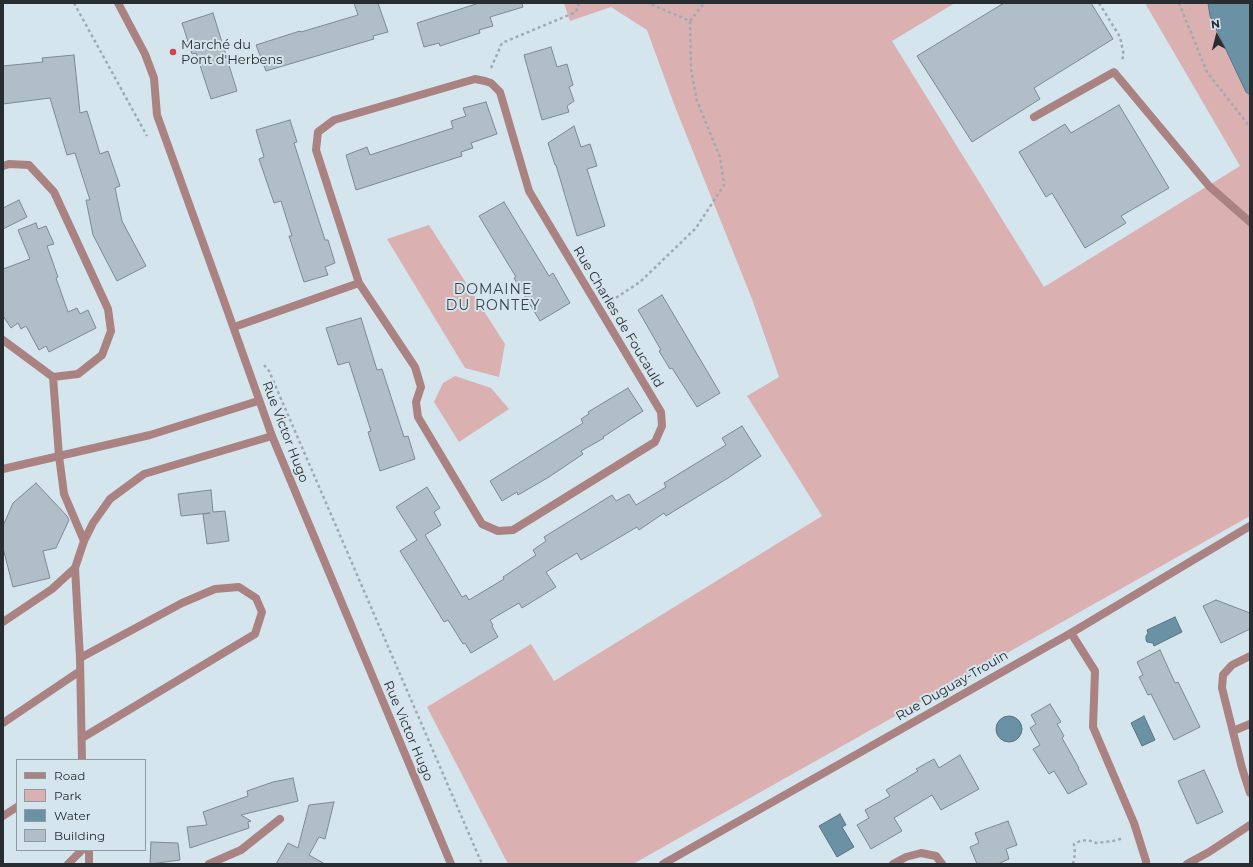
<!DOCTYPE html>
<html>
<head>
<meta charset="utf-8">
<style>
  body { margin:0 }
  #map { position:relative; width:1253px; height:867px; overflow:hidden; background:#d5e5ed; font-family:Montserrat,sans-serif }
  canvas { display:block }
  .frame { position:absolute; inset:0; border:4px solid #272d30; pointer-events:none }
  .legend { position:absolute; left:16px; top:759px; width:130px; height:92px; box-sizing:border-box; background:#d5e5ed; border:1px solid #8f9ba1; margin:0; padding:5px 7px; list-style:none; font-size:12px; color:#272d30 }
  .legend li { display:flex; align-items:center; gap:8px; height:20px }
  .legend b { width:20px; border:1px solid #8f9ba1 }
  .north { position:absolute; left:1197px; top:16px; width:40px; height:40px; -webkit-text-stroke:3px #d5e5ed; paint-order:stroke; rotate:353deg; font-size:11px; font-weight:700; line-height:16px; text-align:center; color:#272d30 }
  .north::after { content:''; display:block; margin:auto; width:14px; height:18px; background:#272d30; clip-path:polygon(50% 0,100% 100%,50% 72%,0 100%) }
</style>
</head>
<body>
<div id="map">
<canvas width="1253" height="867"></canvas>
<div class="frame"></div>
<ul class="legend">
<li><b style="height:5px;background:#aa8282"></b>Road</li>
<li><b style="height:11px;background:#dab0b1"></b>Park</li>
<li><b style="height:11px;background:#6a92a4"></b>Water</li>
<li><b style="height:11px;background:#b0bfc7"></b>Building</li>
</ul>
<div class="north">N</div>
</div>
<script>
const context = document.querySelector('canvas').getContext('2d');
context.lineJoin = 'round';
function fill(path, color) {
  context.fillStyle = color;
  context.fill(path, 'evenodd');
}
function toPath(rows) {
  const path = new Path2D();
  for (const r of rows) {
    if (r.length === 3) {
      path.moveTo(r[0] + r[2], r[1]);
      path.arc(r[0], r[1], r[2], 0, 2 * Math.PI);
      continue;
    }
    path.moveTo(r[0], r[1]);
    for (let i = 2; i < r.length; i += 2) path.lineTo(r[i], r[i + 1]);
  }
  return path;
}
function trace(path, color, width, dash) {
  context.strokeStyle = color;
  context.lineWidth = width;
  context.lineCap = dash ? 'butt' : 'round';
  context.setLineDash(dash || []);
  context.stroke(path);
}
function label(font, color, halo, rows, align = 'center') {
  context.font = font + ' Montserrat,sans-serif';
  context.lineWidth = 4;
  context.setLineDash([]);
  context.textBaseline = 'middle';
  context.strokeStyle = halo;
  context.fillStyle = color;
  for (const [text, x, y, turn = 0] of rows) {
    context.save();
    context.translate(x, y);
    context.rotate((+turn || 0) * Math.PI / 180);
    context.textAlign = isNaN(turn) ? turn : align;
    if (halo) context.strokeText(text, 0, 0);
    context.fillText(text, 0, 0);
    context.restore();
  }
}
fill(toPath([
  [564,3,955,3,892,41,1044,287,1240,166,1145,3,1208,3,1210,16,1246,92,1250,95,1250,516,633,864,508,864,427,707,531,644,554,681,822,516,747,396,779,377,752,299,674,104,647,30,611,7,570,21],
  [429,225,505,344,499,377,465,368,387,239],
  [455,376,491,388,509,409,459,442,434,402,443,383]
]), '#dab0b1');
const water = toPath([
  [1208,3,1250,3,1250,95,1246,92,1210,16,1208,3],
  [1175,617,1182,632,1154,646,1153,643,1147,642,1146,640,1146,636,1148,633,1147,630,1175,617],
  [1009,729,13],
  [1144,716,1155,740,1142,746,1131,723,1144,716],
  [840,814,846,825,842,827,854,847,837,857,819,826,840,814]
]);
fill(water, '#6a92a4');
trace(water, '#567481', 1);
const building = toPath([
  [354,3,378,3,388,32,373,36,374,39,266,71,256,45,300,31,301,32,358,15,354,3],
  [479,3,522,3,523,7,490,17,493,26,479,30,480,33,440,46,439,43,424,47,417,23,479,3],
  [1004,3,1091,3,1113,39,1034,88,1040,99,972,142,917,56,1004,3],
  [213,13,237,91,211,99,196,53,192,54,182,23,213,13],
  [551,47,557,67,567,64,573,85,569,87,574,101,567,106,569,112,542,120,524,55,551,47],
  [74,55,80,113,87,111,100,154,108,151,120,186,115,188,122,221,146,266,117,281,93,235,86,200,90,200,75,153,67,155,50,98,3,104,3,66,43,62,42,58,74,55],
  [486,102,497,134,471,143,473,148,461,152,462,156,356,190,346,155,367,147,370,155,453,128,451,121,466,116,463,108,486,102],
  [1119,105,1169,188,1121,216,1126,223,1085,248,1052,193,1046,197,1019,152,1065,124,1071,133,1119,105],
  [290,120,297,142,294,143,325,240,328,240,335,263,325,267,328,275,304,282,289,236,292,236,281,201,274,203,259,159,264,157,256,130,290,120],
  [574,126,581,147,590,144,597,166,587,169,605,226,577,236,556,165,555,165,548,143,574,126],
  [19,200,27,217,3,229,3,208,19,200],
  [504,202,549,276,553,273,570,303,540,321,514,278,516,277,479,216,504,202],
  [36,223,38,229,46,226,54,244,47,246,58,277,56,278,68,312,77,308,80,314,88,310,96,328,49,352,46,346,39,350,26,326,21,329,18,323,11,328,3,316,3,269,30,259,18,230,36,223],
  [662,295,720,393,697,407,672,368,670,369,659,351,661,350,638,310,662,295],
  [361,318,377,370,382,369,404,437,408,436,415,459,380,471,368,432,371,431,349,362,338,365,326,328,361,318],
  [628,388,643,411,603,437,604,438,581,451,583,454,549,477,518,495,517,492,502,501,490,481,583,423,581,419,589,414,588,412,628,388],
  [742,426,761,456,728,478,666,516,664,513,639,530,637,527,581,560,577,553,546,572,556,587,522,608,519,603,490,620,493,625,492,626,498,637,471,653,465,643,463,644,448,620,444,622,400,551,417,540,396,507,427,487,440,508,434,512,441,525,425,535,462,597,466,595,469,600,504,579,503,577,536,555,533,550,546,541,544,537,612,495,616,501,629,494,636,505,666,487,664,483,726,445,722,438,742,426],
  [36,483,67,516,69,520,56,548,43,551,50,578,13,587,3,548,3,526,13,503,36,483],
  [211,490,213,512,225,511,229,541,207,544,203,514,210,513,181,516,178,494,211,490],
  [1216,600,1250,613,1250,629,1221,643,1203,606,1216,600],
  [1160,650,1175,683,1178,682,1200,727,1174,740,1151,694,1148,695,1139,677,1143,675,1137,662,1160,650],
  [1050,704,1061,722,1057,724,1064,736,1062,738,1079,768,1078,768,1087,784,1068,794,1054,771,1049,774,1033,749,1040,745,1030,728,1036,724,1031,715,1050,704],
  [960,755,979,789,941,810,932,795,894,818,902,831,871,849,857,825,869,818,865,810,890,796,886,790,918,771,916,769,934,759,939,768,960,755],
  [1204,770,1223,812,1197,824,1178,781,1204,770],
  [293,778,298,801,241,815,251,821,248,822,249,828,190,848,187,827,207,825,203,812,248,796,247,791,273,782,293,778],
  [334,802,325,839,319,837,309,855,325,864,276,864,288,843,298,848,309,805,334,802],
  [1008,821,1017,845,1006,849,1009,859,998,864,977,864,970,847,979,843,975,833,1008,821],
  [151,842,178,843,180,860,150,864,151,842]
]);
fill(building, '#b0bfc7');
trace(building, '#7b8a91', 1);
trace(toPath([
  [74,3,147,136],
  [1099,3,1120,37,1124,56,1121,60],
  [1179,3,1207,72,1250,127],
  [690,21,704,3],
  [491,68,502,43,576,12,579,3],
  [611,301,640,282,696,228,724,185,720,157,697,101,691,69,690,21,648,3],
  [264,365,269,371,482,864],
  [1073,864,1075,854,1074,844,1080,841,1088,840,1096,843,1113,841,1124,838]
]), '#9eabb1', 2.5, [3, 3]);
trace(toPath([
  [1034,117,1114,72,1209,186,1250,222],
  [3,166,9,164,29,165,54,192,108,309,111,331,102,355,78,374,53,377,3,340],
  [53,377,59,456,64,494,84,541],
  [3,469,150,435,258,401],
  [3,622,52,589,75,568],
  [80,658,182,603,215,589,239,587,256,598,262,612,255,634,82,738],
  [3,723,80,671],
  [82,760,80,658,75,568,84,541,93,523,110,499,144,474,272,436],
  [3,816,17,807],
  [89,850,89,864],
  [68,864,82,850],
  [209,864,241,850,280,819]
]), '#aa8282', 8);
trace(toPath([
  [118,3,145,54,154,78,157,115,224,301,272,436,451,864],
  [234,327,359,283,316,150,318,132,334,120,475,79,485,81,491,83,500,92,529,191,661,412,662,426,655,442,513,530,498,531,482,524,418,417,416,402,421,387,415,367,359,283],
  [1071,633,1095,671,1093,727,1134,823,1146,861,1146,864],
  [1250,656,1232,665,1223,675,1222,688,1242,768,1250,793],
  [1233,731,1250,724],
  [663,864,1071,633,1250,526],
  [893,864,906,857,921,853,936,856,942,864],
  [1187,864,1209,852,1250,825]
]), '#aa8282', 8);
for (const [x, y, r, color] of [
  [173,52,4,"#d24253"]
]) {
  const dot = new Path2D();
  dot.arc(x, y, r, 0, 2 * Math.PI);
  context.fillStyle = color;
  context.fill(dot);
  trace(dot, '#d5e5ed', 1.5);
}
label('13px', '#272d30', '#d5e5ed', [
  ["Marché du",181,45],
  ["Pont d'Herbens",181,60]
], 'left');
label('13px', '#272d30', '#d5e5ed', [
  ["Rue Charles de Foucauld",618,317,59],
  ["Rue Victor Hugo",285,432,69],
  ["Rue Duguay-Trouin",952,686,-30],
  ["Rue Victor Hugo",408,731,67]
]);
context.letterSpacing = '1px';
label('14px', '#364349', '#d5e5ed', [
  ["DOMAINE",493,290],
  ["DU RONTEY",493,306]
]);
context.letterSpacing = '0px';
</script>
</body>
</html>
